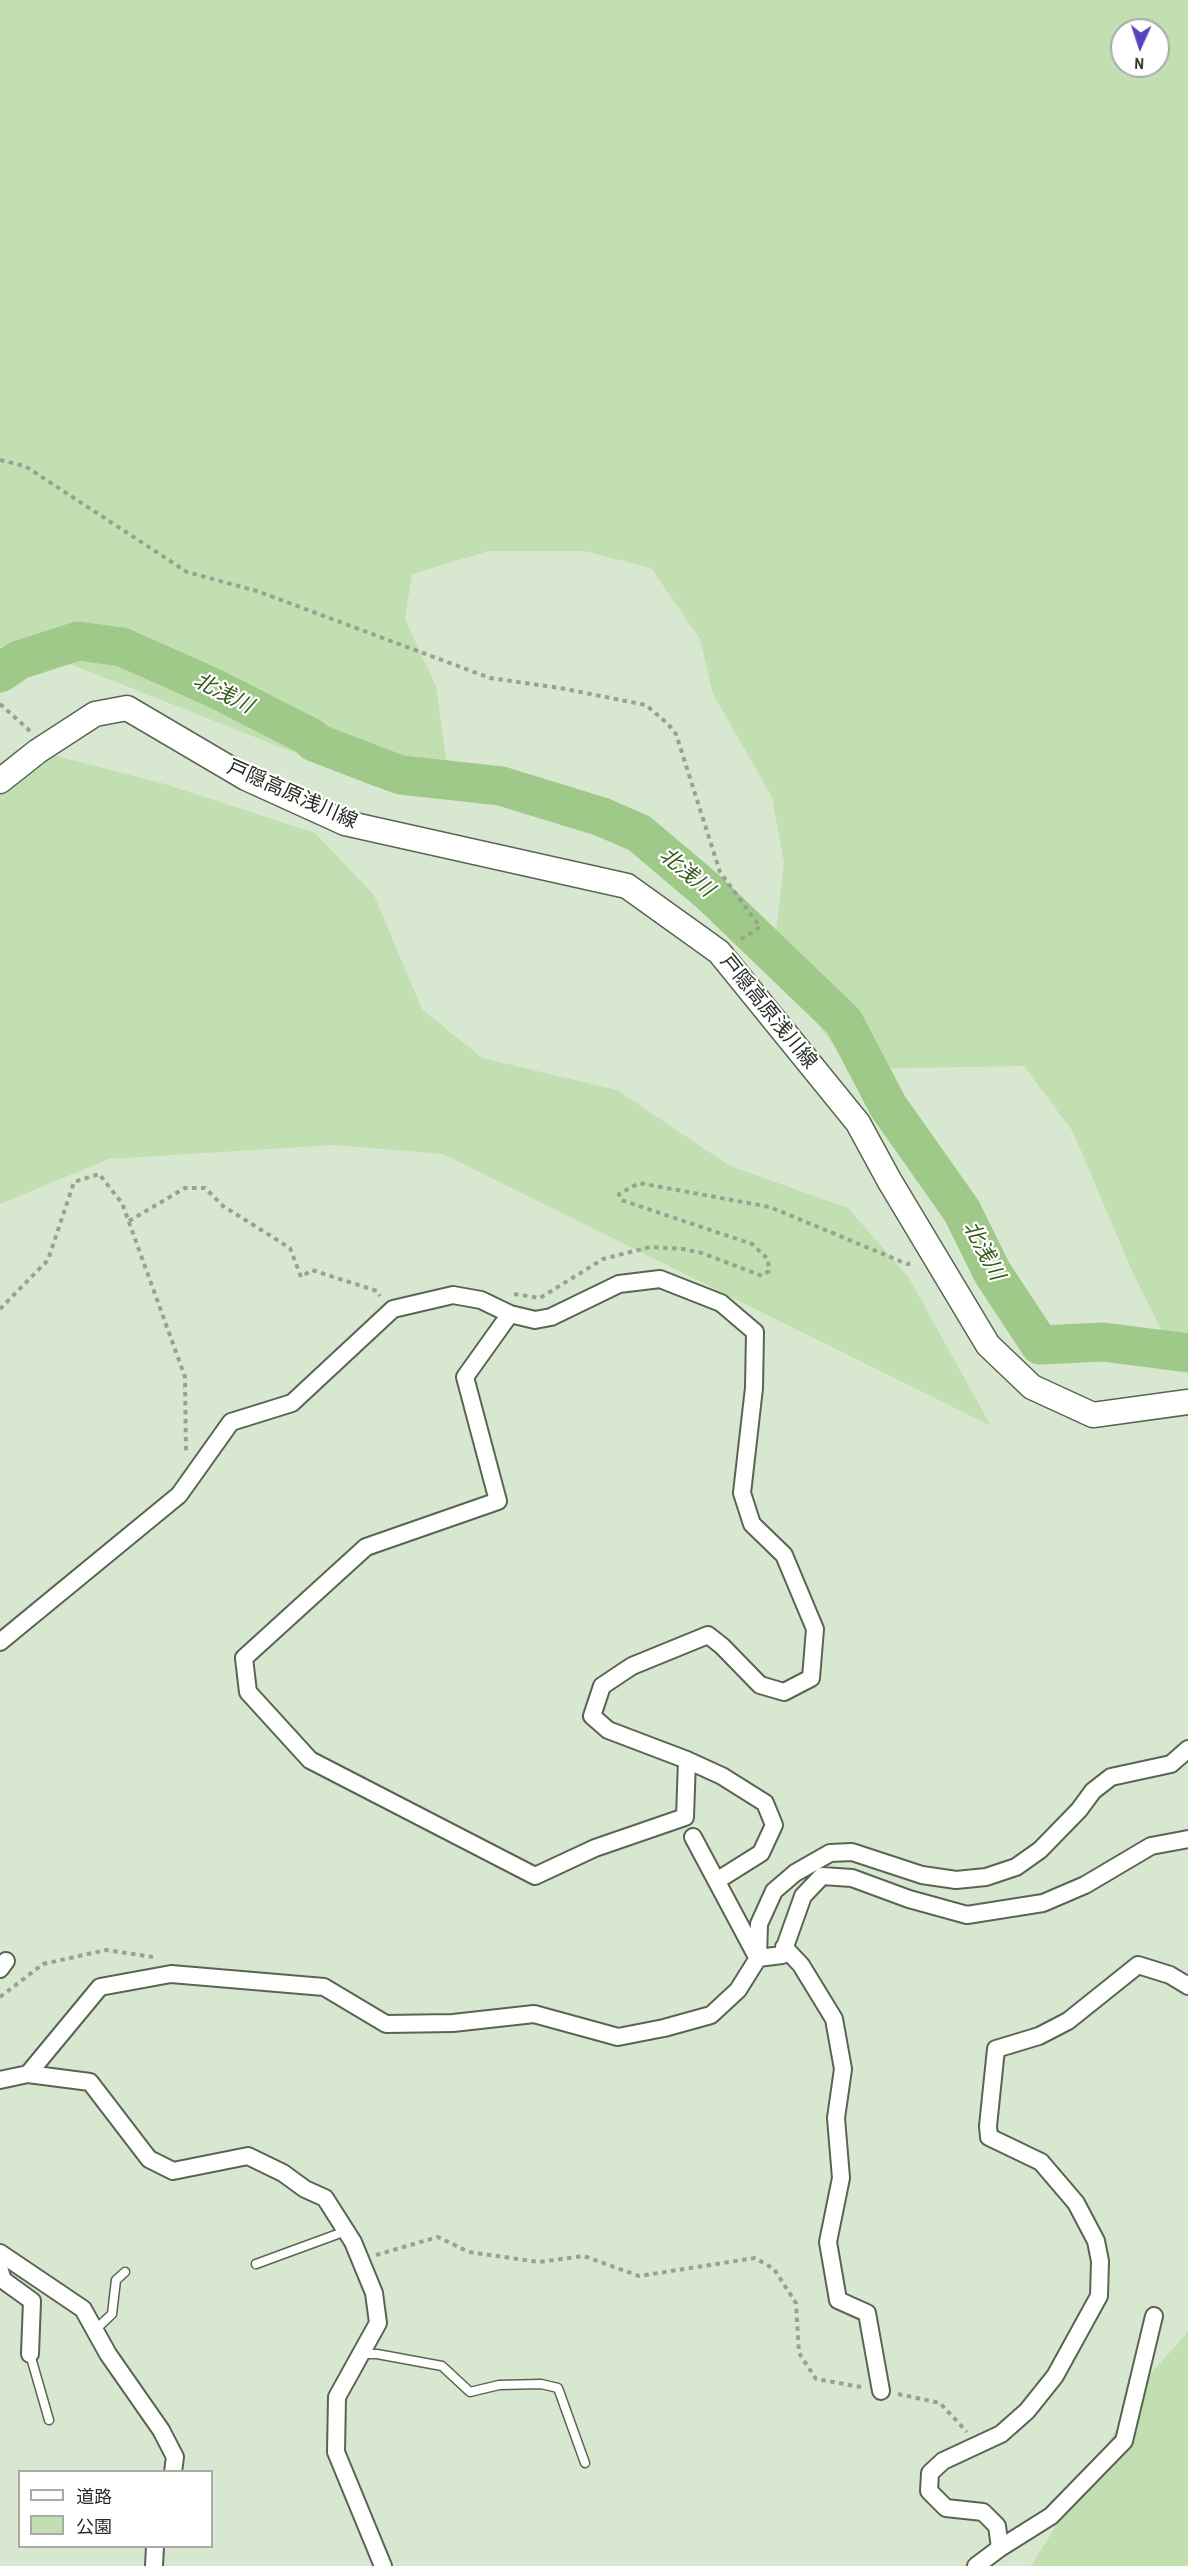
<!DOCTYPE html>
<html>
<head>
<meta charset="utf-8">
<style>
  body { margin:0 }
  #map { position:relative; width:1188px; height:2566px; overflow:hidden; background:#d8e8d0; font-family:"Archivo Narrow","Noto Sans JP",sans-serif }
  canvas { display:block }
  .legend { position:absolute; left:18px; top:2470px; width:195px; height:78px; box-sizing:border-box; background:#fff; border:2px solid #a9aba7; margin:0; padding:8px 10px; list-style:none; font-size:18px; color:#282d24 }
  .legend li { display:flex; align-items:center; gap:12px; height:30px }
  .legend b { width:30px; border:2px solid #a9aba7 }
  .north { position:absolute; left:1110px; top:18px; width:60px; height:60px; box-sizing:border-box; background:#fff; border:2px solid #a9aba7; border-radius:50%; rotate:183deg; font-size:16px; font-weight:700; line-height:24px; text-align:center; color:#282d24 }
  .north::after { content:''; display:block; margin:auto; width:21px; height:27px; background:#5744bc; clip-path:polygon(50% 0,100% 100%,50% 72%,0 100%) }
</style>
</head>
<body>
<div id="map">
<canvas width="1188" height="2566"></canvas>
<ul class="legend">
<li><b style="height:8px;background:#fff"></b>道路</li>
<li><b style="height:16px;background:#c2dfb2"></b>公園</li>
</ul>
<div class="north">N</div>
</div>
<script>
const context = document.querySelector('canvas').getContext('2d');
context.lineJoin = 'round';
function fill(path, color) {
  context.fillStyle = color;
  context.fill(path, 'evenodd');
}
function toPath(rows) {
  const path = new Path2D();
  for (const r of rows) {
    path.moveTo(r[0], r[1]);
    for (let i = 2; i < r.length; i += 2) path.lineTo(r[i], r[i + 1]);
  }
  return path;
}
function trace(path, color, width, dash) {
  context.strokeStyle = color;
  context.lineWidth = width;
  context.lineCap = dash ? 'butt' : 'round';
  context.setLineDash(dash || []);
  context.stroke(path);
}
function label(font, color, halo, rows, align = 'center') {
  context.font = font + ' "Archivo Narrow","Noto Sans JP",sans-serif';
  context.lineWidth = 4.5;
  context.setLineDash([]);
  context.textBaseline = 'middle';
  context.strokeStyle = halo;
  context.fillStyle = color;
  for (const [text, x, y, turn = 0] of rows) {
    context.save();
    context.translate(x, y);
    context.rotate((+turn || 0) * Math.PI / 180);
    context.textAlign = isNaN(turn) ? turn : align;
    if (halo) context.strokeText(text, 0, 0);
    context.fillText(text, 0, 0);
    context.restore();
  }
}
fill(toPath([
  [0,0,1188,0,1188,1350,1173,1353,1132,1271,1073,1132,1024,1066,853,1069,772,967,784,863,772,797,713,694,700,639,651,568,584,551,489,551,412,574,405,619,436,686,446,759,381,787,73,665,0,658],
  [1122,30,1158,30,1158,66,1122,66],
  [33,750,165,784,315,833,374,895,422,1009,482,1058,617,1090,730,1166,848,1208,909,1278,991,1426,443,1154,334,1145,109,1159,0,1204,0,765],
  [1188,2332,1188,2566,1031,2566,1152,2372]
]), '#c2dfb2');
trace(toPath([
  [0,673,19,660,78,641,122,647,214,688,312,738,314,742,379,767,401,775,501,786,602,817,639,833,710,893,844,1022,888,1106,962,1211,992,1272,1040,1345,1103,1342,1188,1353]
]), '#9fc988', 39);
const lane = toPath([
  [256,2264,346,2231],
  [95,2330,112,2314,116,2280,125,2272],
  [30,2354,49,2420],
  [361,2354,377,2354,442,2366,470,2392,499,2385,541,2384,558,2388,585,2463]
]);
const street = toPath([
  [510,1314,535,1320,551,1317,619,1284,660,1279,721,1303,755,1332,754,1388,742,1493,752,1524,784,1555,815,1629,811,1678,784,1692,760,1685,722,1646,708,1635,632,1666,602,1686,592,1716,608,1730,687,1760,722,1776,765,1803,774,1825,761,1853,718,1880],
  [0,1642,179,1495,231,1422,292,1403,393,1309,453,1295,481,1300,510,1314,465,1377,498,1501,366,1547,244,1658,248,1692,310,1760,535,1876,595,1848,685,1817,687,1760],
  [693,1837,757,1957],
  [784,1947,801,1965,834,2019,843,2069,836,2118,841,2178,828,2242,838,2300,867,2313,881,2391],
  [758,1958,782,1955,803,1896,822,1876,852,1878,909,1899,967,1915,1043,1903,1085,1885,1151,1846,1188,1839],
  [0,1969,6,1961],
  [28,2074,100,1987,171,1974,324,1987,386,2024,453,2023,534,2014,618,2037,664,2028,711,2015,738,1990,758,1958,759,1924,774,1891,795,1873,830,1853,852,1852,922,1875,956,1880,986,1877,1016,1867,1040,1850,1079,1810,1093,1791,1111,1777,1171,1764,1188,1749],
  [0,2080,28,2074,90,2082,149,2159,173,2171,248,2156,283,2173,305,2189,325,2198,353,2242,374,2293,378,2323,337,2397,336,2452,383,2566],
  [0,2253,83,2309,108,2354,161,2430,175,2457,173,2472],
  [0,2271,3,2280,32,2301,30,2354],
  [1000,2548,1051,2516,1124,2441,1154,2316],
  [154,2566,155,2546],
  [976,2566,1000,2548,997,2526,983,2512,946,2508,929,2491,930,2473,943,2461,1001,2434,1027,2411,1055,2376,1099,2296,1100,2261,1096,2241,1076,2203,1041,2162,989,2137,988,2126,996,2049,1039,2036,1068,2021,1138,1965,1170,1975,1188,1986]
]);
const secondary = toPath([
  [0,781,38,751,95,714,127,708,246,778,345,823,627,886,719,952,858,1123,889,1180,988,1345,1032,1387,1093,1415,1188,1402]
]);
trace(lane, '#586651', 11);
trace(street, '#586651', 20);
trace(secondary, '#586651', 27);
trace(toPath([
  [0,460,25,466,187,572,257,591,490,678,560,688,646,705,668,724,676,734,720,872,760,927,738,941],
  [0,704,30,731],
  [129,1221,185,1188,205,1188,223,1206,290,1248,301,1277,312,1270,377,1291,380,1296],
  [514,1294,540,1298,603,1259,650,1247,683,1249,702,1253,762,1276,769,1271,768,1259,752,1244,621,1200,619,1194,639,1183,770,1207,907,1264,914,1263],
  [0,1309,48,1260,74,1182,99,1174,122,1203,185,1377,186,1453],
  [0,1997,43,1964,106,1950,153,1957],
  [376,2255,438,2237,469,2252,539,2262,584,2256,639,2276,755,2258,774,2269,796,2303,799,2353,816,2379,861,2387],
  [898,2394,940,2403,967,2432]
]), '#97a390', 4, [4.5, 4.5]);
trace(lane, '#fff', 8);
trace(street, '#fff', 16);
trace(secondary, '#fff', 24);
label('20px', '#282d24', '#fff', [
  ["戸隠高原浅川線",292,795,24],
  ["戸隠高原浅川線",768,1012,51]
]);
label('italic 21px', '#335917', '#fff', [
  ["北浅川",223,694,27],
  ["北浅川",686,873,40],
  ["北浅川",983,1251,62]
]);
</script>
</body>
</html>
